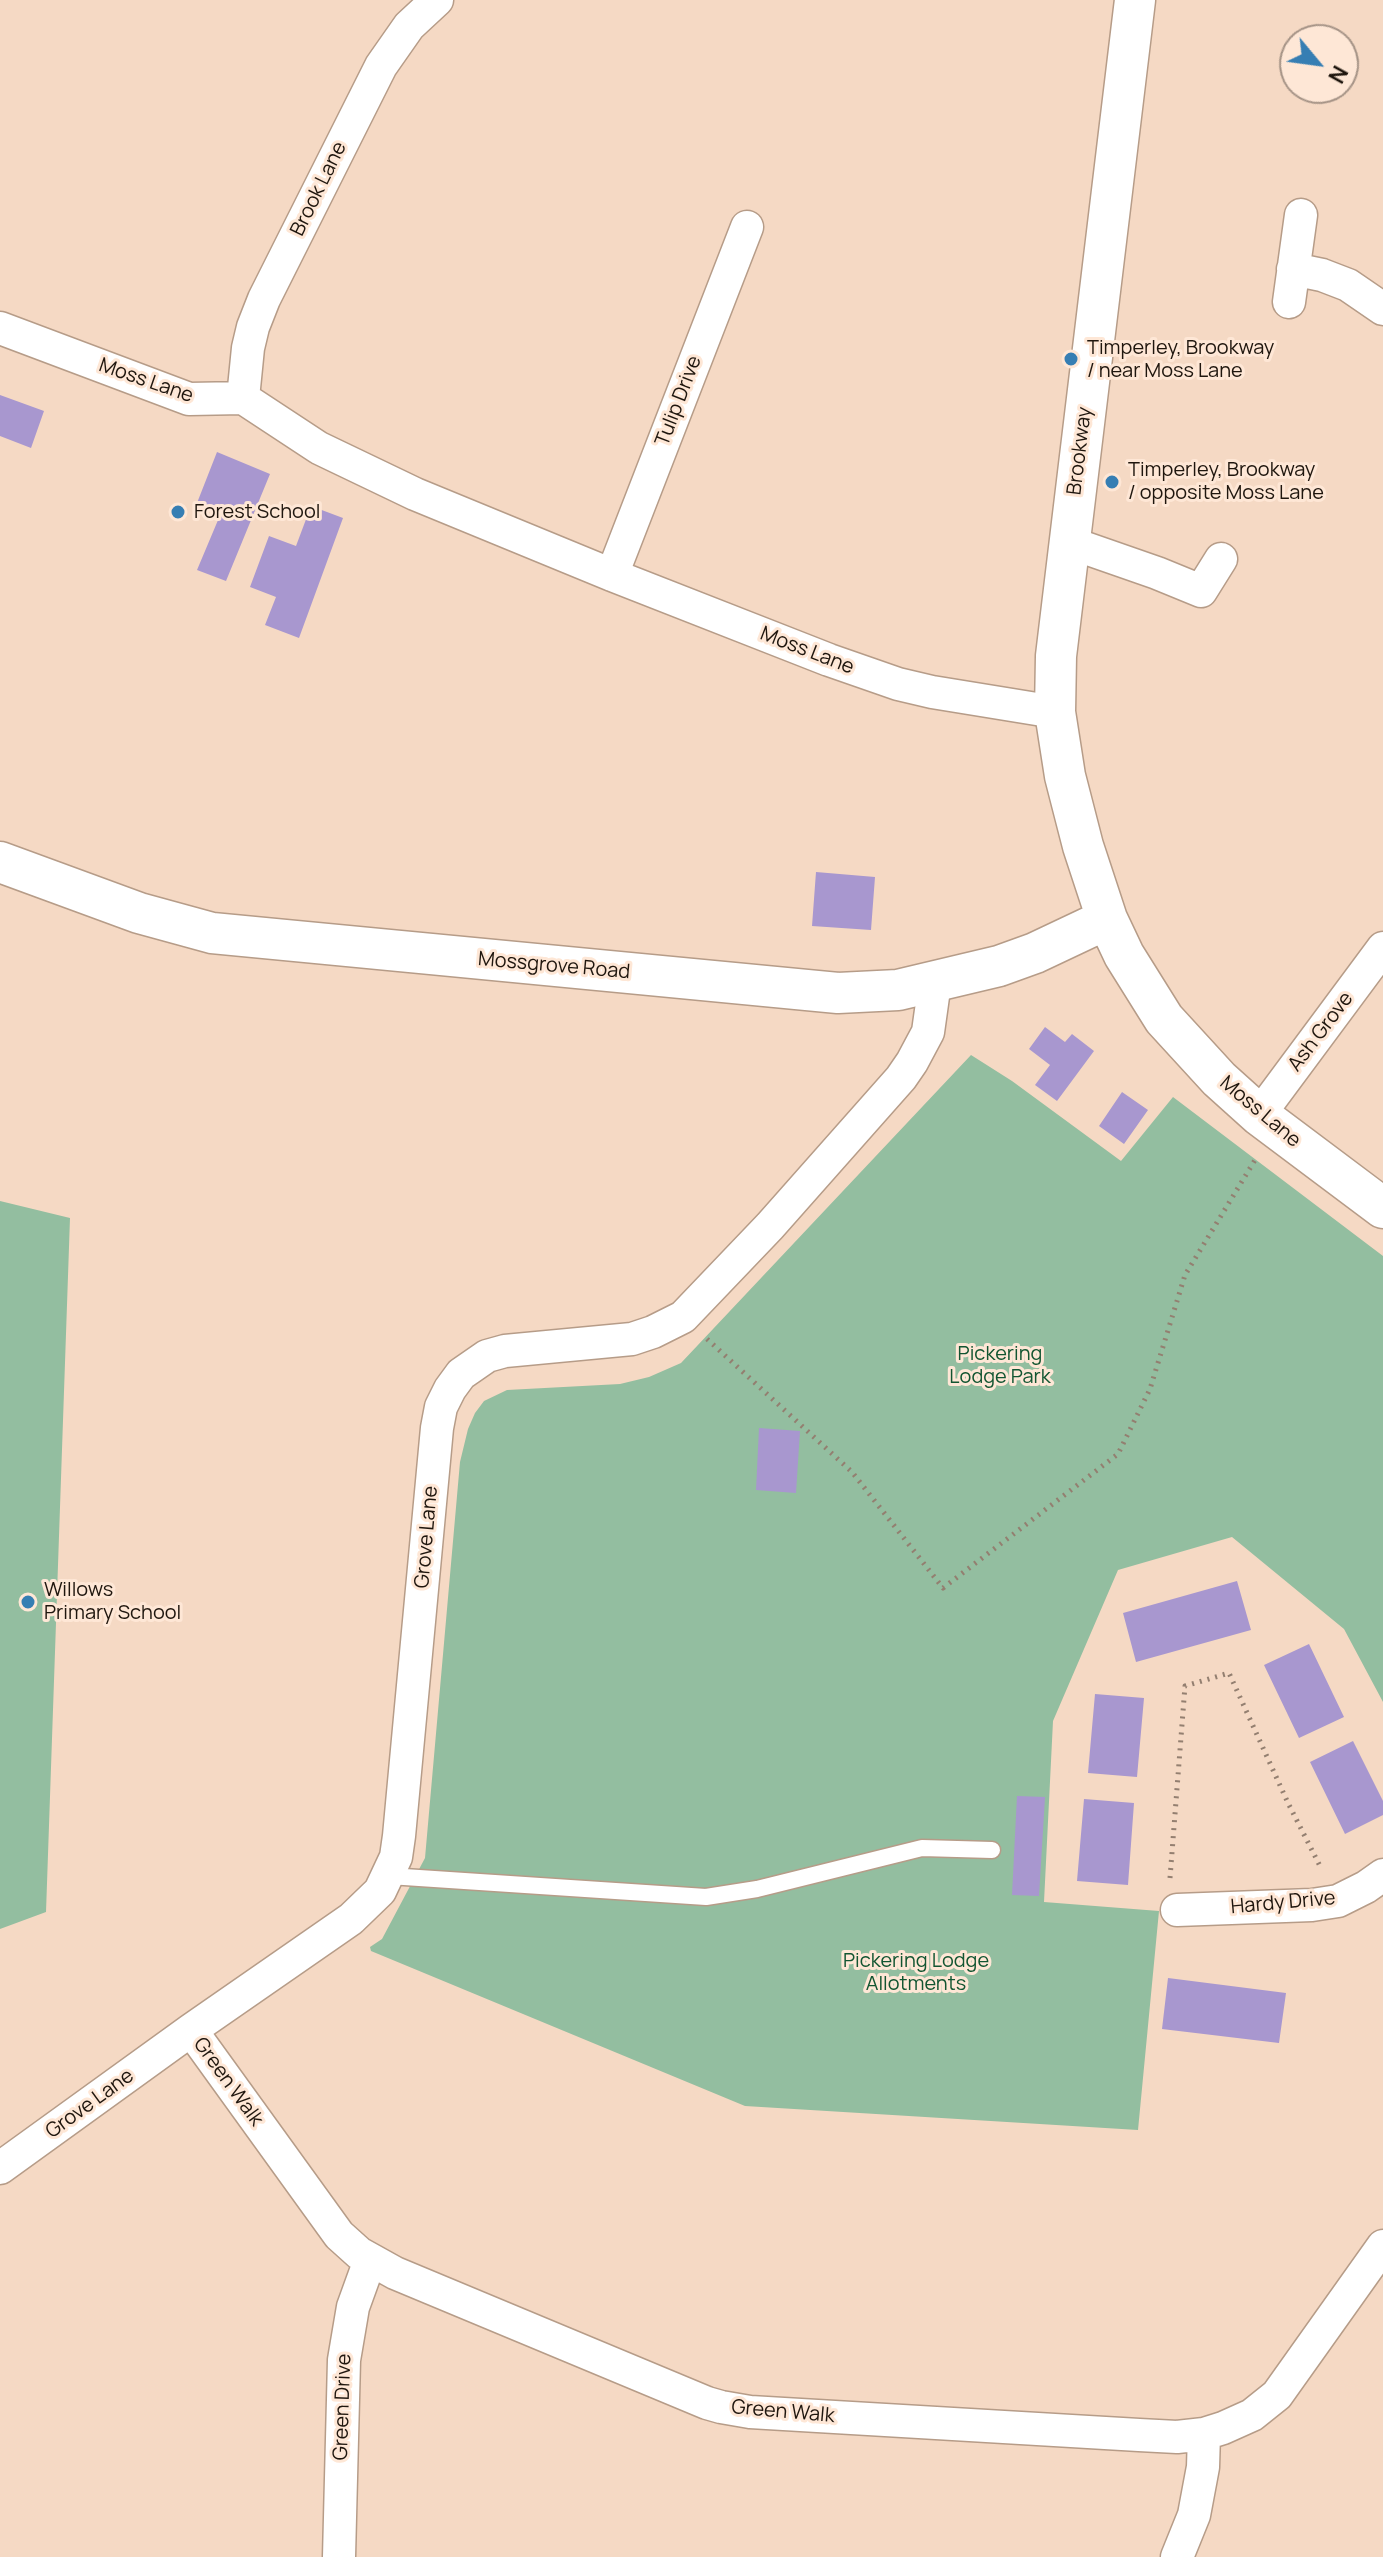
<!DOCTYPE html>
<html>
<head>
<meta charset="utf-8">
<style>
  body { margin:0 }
  #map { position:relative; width:1383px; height:2557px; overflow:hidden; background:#f5d9c4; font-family:Manrope,sans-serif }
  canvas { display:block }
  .north { position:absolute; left:1279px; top:24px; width:80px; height:80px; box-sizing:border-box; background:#fee7d6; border:2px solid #a59386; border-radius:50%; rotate:119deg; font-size:22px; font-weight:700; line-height:32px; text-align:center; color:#1f160e }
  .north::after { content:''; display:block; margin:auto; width:28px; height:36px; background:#367eb3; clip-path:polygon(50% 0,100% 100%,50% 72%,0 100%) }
</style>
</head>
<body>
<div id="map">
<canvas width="1383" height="2557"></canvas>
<div class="north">N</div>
</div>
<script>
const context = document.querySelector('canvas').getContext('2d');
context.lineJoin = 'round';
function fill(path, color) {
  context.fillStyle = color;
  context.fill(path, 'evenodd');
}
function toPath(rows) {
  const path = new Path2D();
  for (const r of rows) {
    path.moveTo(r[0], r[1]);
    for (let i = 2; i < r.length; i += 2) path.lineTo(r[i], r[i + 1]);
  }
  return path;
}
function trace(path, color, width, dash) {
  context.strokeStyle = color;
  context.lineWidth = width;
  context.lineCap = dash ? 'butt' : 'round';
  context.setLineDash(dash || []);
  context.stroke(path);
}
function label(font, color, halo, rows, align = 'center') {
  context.font = font + ' Manrope,sans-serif';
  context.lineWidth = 6;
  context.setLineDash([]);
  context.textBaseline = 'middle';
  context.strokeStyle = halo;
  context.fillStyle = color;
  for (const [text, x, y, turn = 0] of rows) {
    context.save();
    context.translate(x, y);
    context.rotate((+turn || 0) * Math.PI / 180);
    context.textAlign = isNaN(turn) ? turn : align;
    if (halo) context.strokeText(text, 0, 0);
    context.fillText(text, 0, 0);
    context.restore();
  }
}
fill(toPath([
  [971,1055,1012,1081,1121,1161,1173,1097,1383,1256,1383,1702,1344,1629,1232,1537,1118,1570,1053,1721,1044,1902,1159,1911,1138,2130,745,2106,371,1951,370,1947,382,1939,425,1858,460,1462,468,1429,475,1413,484,1401,507,1390,620,1384,649,1377,681,1363],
  [0,1201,70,1218,46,1912,0,1929]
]), '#93bea0');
fill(toPath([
  [0,395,44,411,31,448,0,436],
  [217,452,270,474,226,581,197,570,221,513,197,503],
  [311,506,343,518,299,638,265,625,276,597,250,587,269,536,296,546],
  [816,872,875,877,871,930,812,926],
  [1045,1027,1065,1042,1072,1034,1094,1051,1057,1101,1035,1085,1050,1065,1029,1049],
  [1122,1092,1148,1110,1124,1144,1099,1126],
  [759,1428,800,1431,796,1493,756,1490],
  [1237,1581,1251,1630,1136,1662,1123,1613],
  [1309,1644,1344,1717,1299,1738,1264,1665],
  [1095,1694,1144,1698,1137,1777,1088,1773],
  [1353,1741,1383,1801,1383,1815,1345,1834,1310,1762],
  [1017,1796,1045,1797,1039,1896,1012,1895],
  [1084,1799,1134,1803,1128,1885,1077,1881],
  [1168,1978,1286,1993,1279,2043,1162,2029]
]), '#a897cf');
const service = toPath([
  [389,1876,706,1897,757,1889,922,1848,992,1850]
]);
const minor = toPath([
  [1293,269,1322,275,1348,285,1383,309],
  [1289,302,1301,215],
  [0,328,189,399,243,398,319,448,415,494,612,575,829,660,898,684,932,692,1055,712],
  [243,398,248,348,253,327,264,299,381,66,409,26,437,0],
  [1068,542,1157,573,1201,591,1221,559],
  [612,575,747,227],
  [1259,1115,1383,948],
  [1177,1910,1312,1905,1338,1901,1366,1887,1383,1875],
  [191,2030,339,2235,359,2253,395,2273,707,2403,721,2407,750,2412,1139,2435,1177,2437,1204,2434,1223,2428,1252,2415,1277,2395,1383,2246],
  [0,2168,191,2030,351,1919,380,1891,396,1857,399,1836,437,1428,441,1407,450,1389,461,1374,487,1356,505,1351,632,1339,653,1332,683,1317,770,1226,901,1078,912,1062,928,1032,935,982],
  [339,2557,344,2360,353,2307,370,2260],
  [1177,2557,1194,2515,1203,2467,1204,2434]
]);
const tertiary = toPath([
  [1135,0,1056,656,1055,712,1065,776,1083,846,1107,919,1124,955,1164,1019,1219,1079,1259,1115,1383,1208],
  [0,862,139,913,212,933,838,993,898,990,999,966,1035,953,1107,919]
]);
trace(service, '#b69c88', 19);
trace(minor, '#b69c88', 35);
trace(tertiary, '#b69c88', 43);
trace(toPath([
  [707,1339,852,1472,943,1588,1118,1454,1150,1389,1185,1275,1255,1160],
  [1170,1878,1185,1686,1229,1673,1288,1803,1321,1868]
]), '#937f70', 5, [2, 6]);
trace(service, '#fff', 16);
trace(minor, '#fff', 32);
trace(tertiary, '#fff', 40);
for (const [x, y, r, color] of [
  [1071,359,8,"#367eb3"],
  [1112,482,8,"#367eb3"],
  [178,512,8,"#367eb3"],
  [28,1602,8,"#367eb3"]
]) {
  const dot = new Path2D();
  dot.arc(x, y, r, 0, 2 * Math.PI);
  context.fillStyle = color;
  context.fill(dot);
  trace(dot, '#fee7d6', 3);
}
label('20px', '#1f160e', '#fee7d6', [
  ["Brook Lane",319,189,-64],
  ["Moss Lane",146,381,19],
  ["Tulip Drive",679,401,-69],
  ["Brookway",1080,451,-83],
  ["Moss Lane",807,651,21],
  ["Mossgrove Road",554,966,5],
  ["Ash Grove",1321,1032,-53],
  ["Moss Lane",1260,1112,40],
  ["Grove Lane",427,1537,-85],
  ["Hardy Drive",1283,1903,-5],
  ["Green Walk",228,2082,54],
  ["Grove Lane",90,2104,-36],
  ["Green Drive",343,2407,-88],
  ["Green Walk",783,2412,5]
]);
label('20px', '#1f160e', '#fee7d6', [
  ["Timperley, Brookway",1087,348],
  ["/ near Moss Lane",1087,371],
  ["Timperley, Brookway",1128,470],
  ["/ opposite Moss Lane",1128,493],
  ["Forest School",194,512],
  ["Willows",44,1590],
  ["Primary School",44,1613]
], 'left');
label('20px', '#125531', '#fee7d6', [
  ["Pickering",1000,1354],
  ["Lodge Park",1000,1377],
  ["Pickering Lodge",916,1961],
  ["Allotments",916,1984]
]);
</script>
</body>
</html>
